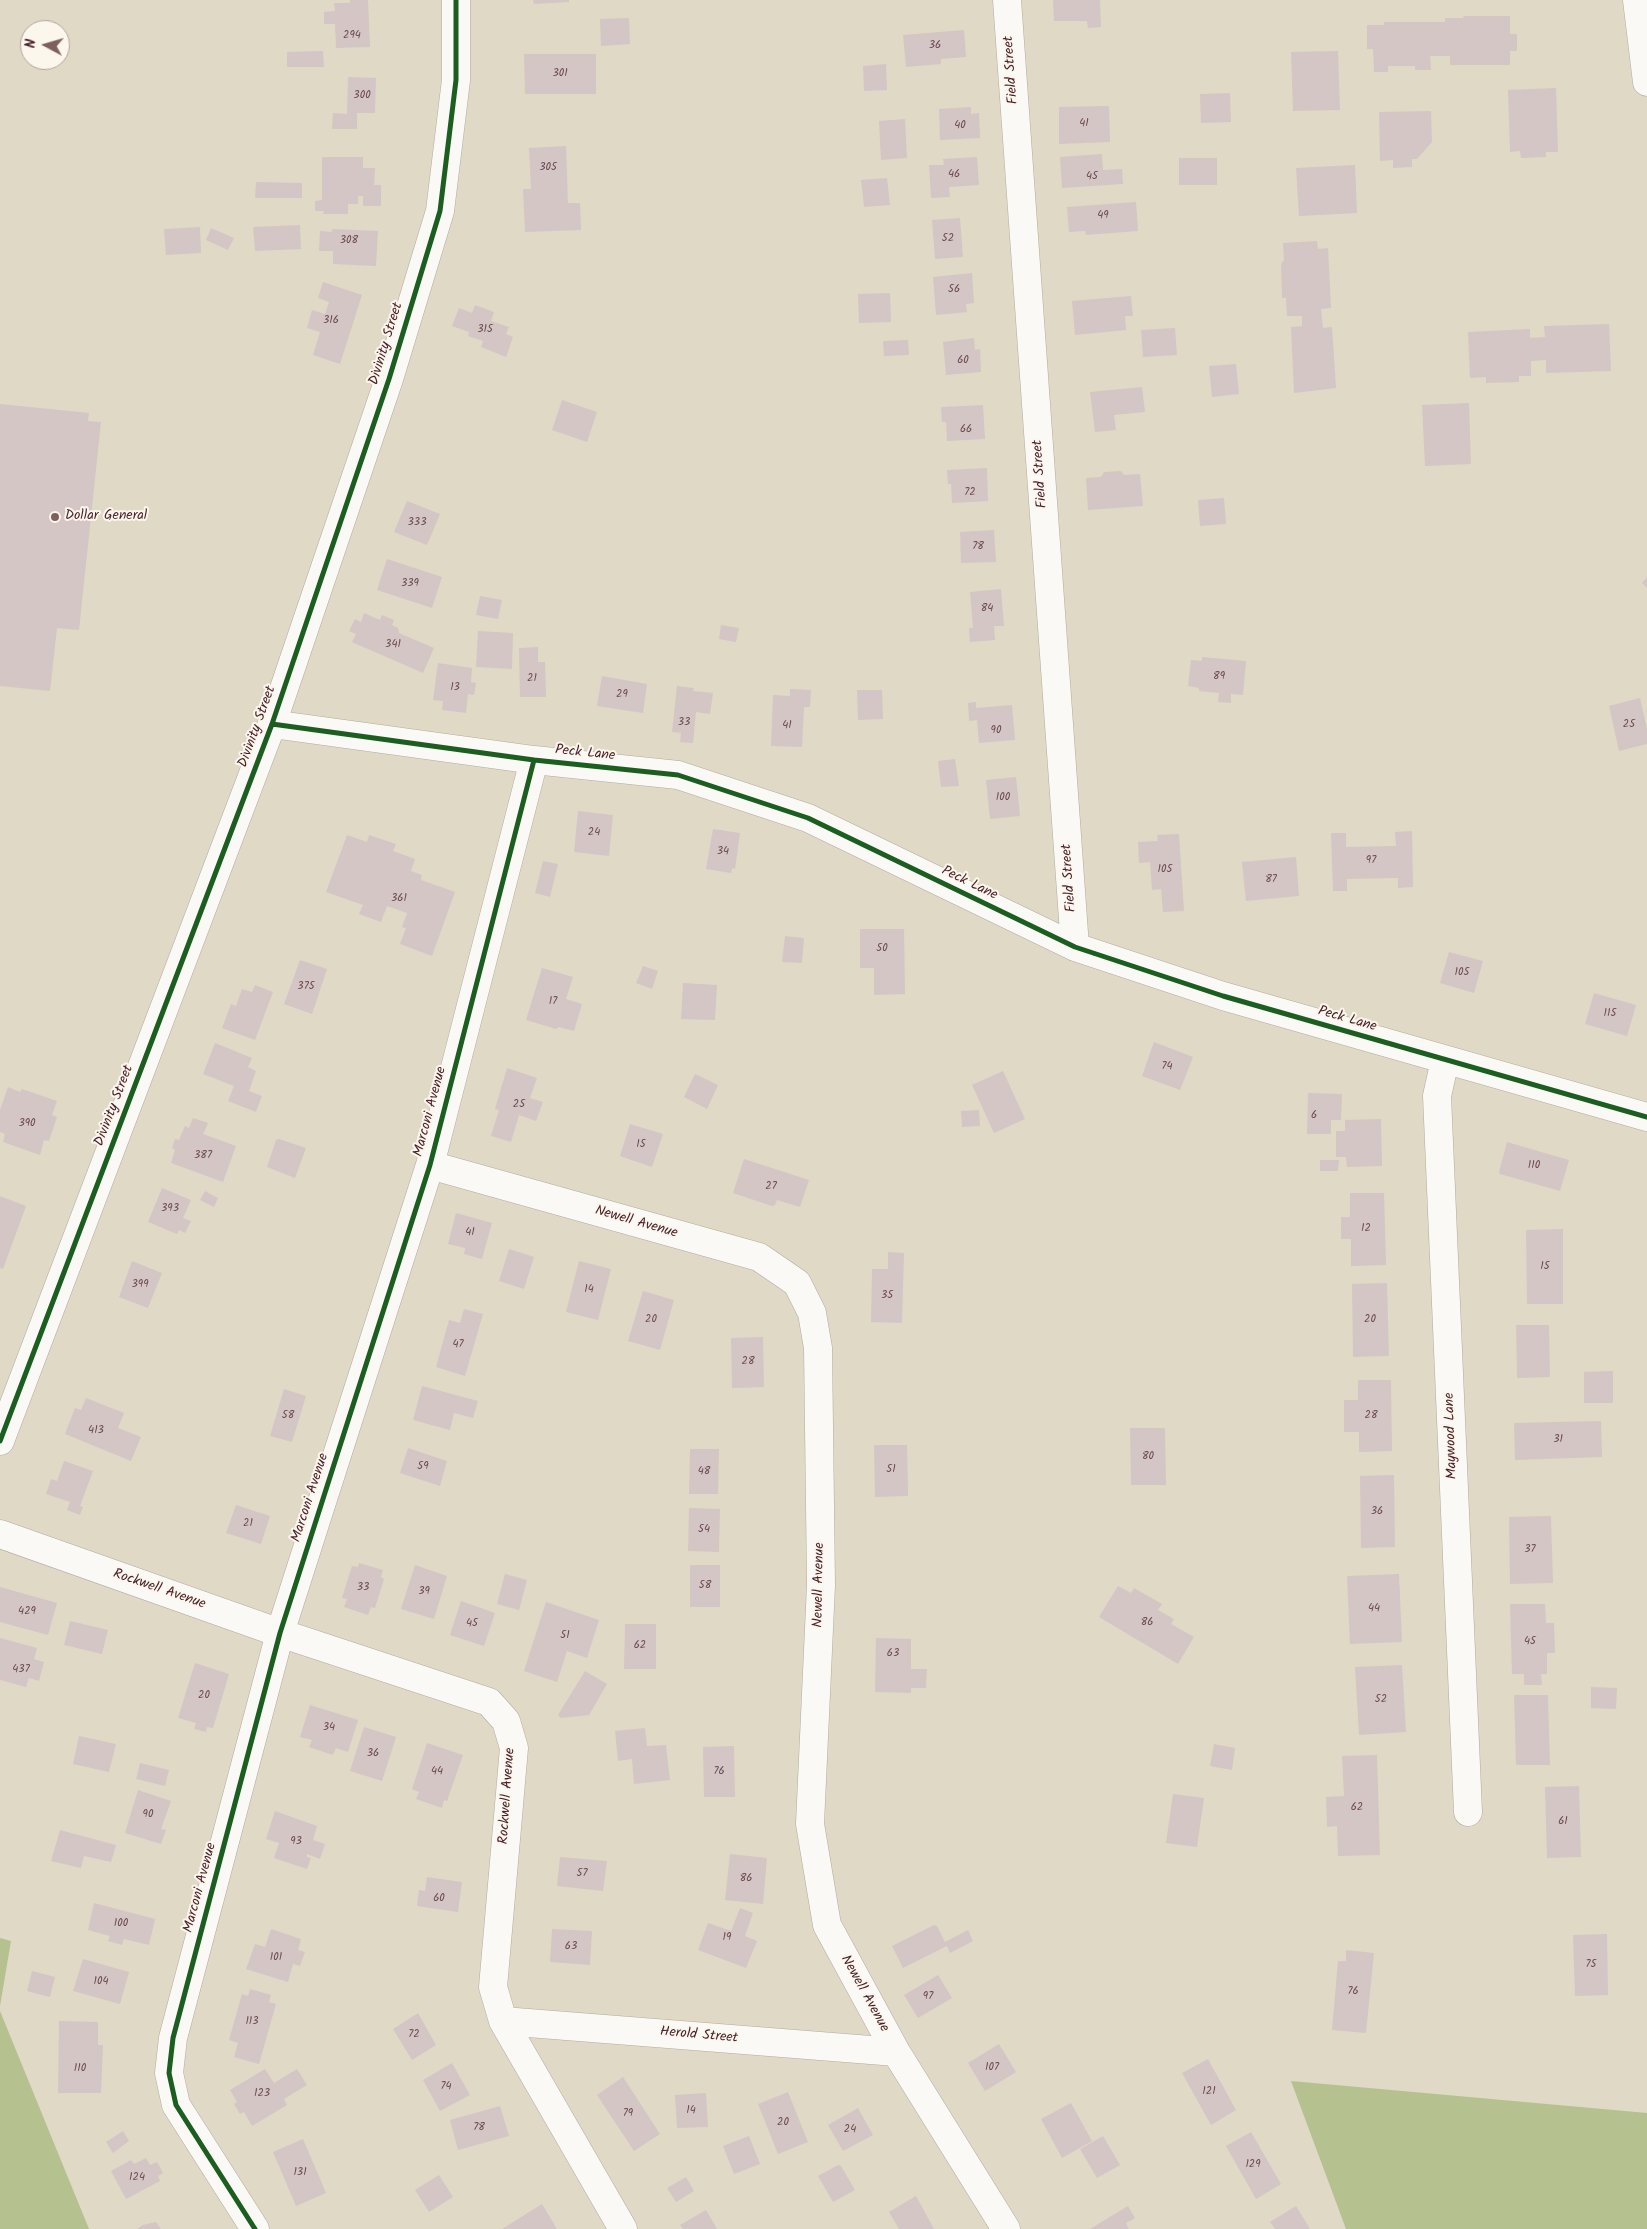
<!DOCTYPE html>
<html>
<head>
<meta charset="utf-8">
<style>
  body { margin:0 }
  #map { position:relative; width:1647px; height:2229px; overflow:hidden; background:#e0d9c6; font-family:Kalam,sans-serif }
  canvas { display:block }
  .north { position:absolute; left:20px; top:20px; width:50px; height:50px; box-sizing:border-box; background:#fbf7ec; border:1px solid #b4a19f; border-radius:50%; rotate:276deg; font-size:14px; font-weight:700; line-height:20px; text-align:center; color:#4a1f2b }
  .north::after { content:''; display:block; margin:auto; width:18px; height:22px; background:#7e6061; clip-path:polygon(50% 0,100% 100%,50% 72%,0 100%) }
</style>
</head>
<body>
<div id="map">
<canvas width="1647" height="2229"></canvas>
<div class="north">N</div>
</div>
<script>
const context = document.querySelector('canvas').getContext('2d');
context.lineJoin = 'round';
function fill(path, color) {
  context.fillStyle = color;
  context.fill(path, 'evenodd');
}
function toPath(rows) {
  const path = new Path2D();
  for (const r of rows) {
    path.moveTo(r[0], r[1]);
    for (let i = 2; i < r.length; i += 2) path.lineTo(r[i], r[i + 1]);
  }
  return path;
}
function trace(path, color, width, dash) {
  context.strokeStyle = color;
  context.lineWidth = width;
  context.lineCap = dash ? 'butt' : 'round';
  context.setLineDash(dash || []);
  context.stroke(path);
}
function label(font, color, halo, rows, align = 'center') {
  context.font = font + ' Kalam,sans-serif';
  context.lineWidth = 4;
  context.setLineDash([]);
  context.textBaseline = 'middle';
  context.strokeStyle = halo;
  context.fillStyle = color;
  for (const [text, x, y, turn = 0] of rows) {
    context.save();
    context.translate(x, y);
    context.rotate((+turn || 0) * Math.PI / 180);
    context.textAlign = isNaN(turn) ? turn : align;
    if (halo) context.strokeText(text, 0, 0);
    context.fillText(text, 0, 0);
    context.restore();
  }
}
fill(toPath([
  [0,1938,11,1941,0,2006],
  [0,2011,89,2229,0,2229],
  [1291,2081,1647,2113,1647,2229,1346,2229]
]), '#b5c18e');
fill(toPath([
  [350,0,368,0,370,47,336,48,335,24,324,24,324,12,335,11,334,3,350,3],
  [533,0,569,0,569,2,534,4],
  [1053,0,1100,0,1101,27,1088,28,1087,21,1054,21],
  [1463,16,1510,16,1510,34,1517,34,1517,51,1510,51,1510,65,1450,65,1450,56,1430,56,1431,70,1415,70,1415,66,1388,66,1388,72,1374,72,1373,49,1367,49,1367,25,1384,25,1384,22,1445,22,1445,18,1464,18],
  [629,18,630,44,601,46,600,19],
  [964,30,966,57,941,59,941,64,906,67,903,35],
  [323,51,324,67,287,67,287,52],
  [1338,51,1340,110,1293,111,1291,52],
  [524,54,596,54,596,94,525,94],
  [886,64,887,90,864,91,863,66],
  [348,77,376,78,375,113,357,113,357,129,332,129,333,113,347,114],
  [1556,88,1558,152,1546,152,1546,157,1521,158,1520,151,1510,152,1508,90],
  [1230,93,1231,122,1201,123,1200,94],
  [1109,106,1110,142,1059,144,1059,107],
  [971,107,971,114,979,113,980,138,940,140,939,109],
  [1431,111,1432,142,1417,159,1412,159,1412,167,1393,168,1393,160,1380,161,1379,112],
  [905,119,907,158,881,160,879,121],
  [566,146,568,203,580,203,581,230,525,232,523,189,531,189,529,148],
  [1102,154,1103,170,1122,169,1123,184,1062,188,1060,157],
  [322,157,363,157,363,168,375,168,374,185,381,185,381,206,363,206,363,196,358,196,358,204,348,204,348,214,323,214,324,211,315,211,315,201,322,200],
  [977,157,979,185,949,187,950,197,931,198,929,165,944,165,943,159],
  [1179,158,1217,158,1217,185,1179,185],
  [1355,165,1357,213,1299,216,1296,168],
  [887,178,890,205,864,207,861,180],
  [256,182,302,183,302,198,255,198],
  [1136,202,1138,231,1086,235,1085,231,1069,232,1067,207],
  [960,218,963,257,935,259,932,220],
  [300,225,301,249,255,251,253,227],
  [200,227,201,253,166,255,164,229],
  [211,228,234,238,228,250,206,240],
  [332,229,378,231,376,266,333,264,333,251,319,251,320,231,332,232],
  [1317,241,1318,249,1328,248,1331,308,1321,309,1323,328,1332,327,1336,388,1294,393,1291,327,1302,326,1302,316,1287,316,1286,298,1282,298,1281,264,1284,260,1283,243],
  [972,273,974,303,966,304,967,312,936,315,933,277],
  [323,282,362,295,340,364,313,355,320,332,307,328,312,310,325,314,329,302,318,298],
  [890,293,891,322,859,323,858,294],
  [1131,296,1133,316,1125,316,1126,330,1075,335,1072,301],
  [475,305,494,312,491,321,509,327,506,334,513,337,506,357,481,347,483,341,468,336,469,332,452,326,459,308,472,313],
  [1609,324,1611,371,1546,373,1546,360,1531,361,1531,376,1519,376,1519,382,1486,383,1486,377,1470,378,1468,332,1530,329,1530,338,1545,337,1544,326],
  [1175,328,1177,355,1143,357,1141,330],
  [974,338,975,350,980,349,981,372,946,375,943,342],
  [908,340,909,355,884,356,883,341],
  [1236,364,1239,394,1212,397,1209,366],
  [1142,387,1145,412,1114,415,1116,430,1095,432,1090,392],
  [562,400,597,412,587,442,552,430],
  [1469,403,1471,464,1425,466,1422,405],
  [0,404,89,413,88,421,101,422,79,630,57,628,50,691,0,686],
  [983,405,985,439,947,441,946,422,942,422,941,407],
  [987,468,988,501,952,503,951,484,948,484,947,470],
  [1121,471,1124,475,1140,474,1143,506,1088,510,1086,478,1101,477,1104,472],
  [1224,498,1226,524,1200,526,1198,500],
  [407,501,440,514,427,545,394,532],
  [994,530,996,562,961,563,960,532],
  [387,559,442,577,432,608,377,590],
  [1647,577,1647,588,1642,583],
  [1001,589,1004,626,994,626,995,640,970,642,969,628,973,628,970,592],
  [480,596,502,600,498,619,476,615],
  [364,613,380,620,382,615,394,620,392,625,398,628,399,633,434,648,423,673,352,642,356,634,349,631,355,619,361,622],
  [721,625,739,628,736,642,719,639],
  [478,631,513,633,512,669,476,667],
  [538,647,538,662,545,662,546,697,520,697,519,648],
  [1202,657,1246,661,1243,695,1231,694,1231,703,1218,702,1219,693,1199,691,1199,688,1188,686,1191,660,1202,661],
  [438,663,472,668,471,682,476,683,474,695,468,694,466,713,442,710,443,701,433,700],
  [602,676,647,684,643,713,597,706],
  [677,686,694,688,693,691,713,693,710,714,696,712,693,743,680,742,681,733,672,732],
  [790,689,811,690,810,707,804,707,802,747,771,746,773,695,790,696],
  [857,690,882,690,883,719,858,720],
  [1640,698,1647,729,1647,744,1619,751,1609,706],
  [976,702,976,708,1012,705,1015,740,979,743,977,720,969,721,968,703],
  [955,759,959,786,941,787,938,761],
  [1016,777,1020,816,990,819,986,780],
  [578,811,613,815,609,856,574,852],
  [713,829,740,833,735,869,732,868,731,873,706,869],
  [1412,831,1413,887,1398,888,1398,878,1347,879,1347,891,1333,891,1331,833,1346,833,1346,847,1396,846,1395,832],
  [1179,834,1184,911,1163,912,1161,889,1152,890,1150,862,1139,863,1138,842,1158,841,1157,835],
  [347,835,367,842,369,835,396,844,393,851,415,859,411,871,422,875,421,880,455,892,432,956,400,944,406,928,402,927,407,913,387,906,381,922,359,914,363,905,326,892],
  [1296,857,1299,896,1246,901,1242,862],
  [543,861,558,864,550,897,535,893],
  [860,929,904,929,905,994,874,995,874,968,860,968],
  [785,936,804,938,802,963,782,962],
  [1449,952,1483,961,1474,993,1440,983],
  [300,960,327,969,312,1014,284,1004],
  [643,966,658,971,652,989,636,983],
  [542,968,573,977,566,999,582,1004,574,1031,559,1027,556,1029,526,1020],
  [683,983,717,985,715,1020,681,1019],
  [255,985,273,992,255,1040,222,1028,231,1004,236,1006,242,989,252,992],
  [1594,993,1636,1005,1627,1036,1585,1024],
  [1154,1042,1193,1057,1180,1090,1142,1076],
  [215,1043,252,1058,248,1067,256,1071,249,1091,262,1096,256,1112,228,1101,234,1086,203,1074],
  [507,1068,537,1078,530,1098,543,1102,536,1121,519,1115,511,1142,491,1136,499,1110,495,1109],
  [1003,1071,1025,1119,994,1133,972,1085],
  [695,1074,718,1085,707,1109,684,1097],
  [8,1087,20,1092,22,1089,57,1101,52,1115,57,1117,49,1141,44,1140,40,1155,3,1142,5,1134,0,1132,0,1110],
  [1308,1093,1342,1094,1341,1120,1331,1120,1331,1134,1307,1134],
  [979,1110,980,1126,962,1127,961,1111],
  [193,1118,208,1123,203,1134,236,1146,223,1182,171,1163,175,1150,172,1148,175,1139,179,1140,185,1126,189,1128],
  [1381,1119,1382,1166,1347,1167,1346,1157,1336,1157,1336,1131,1345,1131,1345,1120],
  [630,1124,663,1134,652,1167,620,1156],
  [279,1139,306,1148,295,1178,267,1167,276,1140],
  [1507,1142,1569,1160,1560,1191,1500,1174,1499,1172],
  [744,1159,809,1180,800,1207,777,1200,775,1205,772,1206,733,1193],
  [1320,1160,1339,1160,1338,1171,1320,1171],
  [162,1188,191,1200,183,1218,191,1221,185,1233,179,1230,177,1234,148,1222],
  [205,1191,218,1198,214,1207,200,1200],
  [1350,1193,1384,1193,1386,1265,1351,1266,1351,1239,1341,1239,1341,1217,1350,1217],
  [0,1196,26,1206,3,1269,0,1268],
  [456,1213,492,1223,482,1259,464,1254,465,1248,448,1244],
  [1563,1229,1563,1304,1527,1304,1526,1230],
  [509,1249,534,1257,524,1289,499,1281],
  [888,1252,904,1253,902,1323,871,1322,872,1269,888,1269],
  [132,1261,162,1273,148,1308,119,1297],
  [579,1261,611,1269,598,1320,566,1312],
  [1387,1283,1389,1356,1353,1357,1352,1284],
  [643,1291,674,1300,660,1350,628,1341],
  [464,1309,483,1314,465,1376,436,1367,449,1320,460,1323],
  [1516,1325,1549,1325,1550,1377,1517,1378],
  [763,1337,764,1387,732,1388,731,1338],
  [1613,1371,1613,1403,1584,1403,1584,1372],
  [1358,1380,1391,1380,1392,1451,1359,1452,1359,1432,1344,1432,1344,1400,1358,1400],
  [422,1386,478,1401,473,1418,454,1413,450,1430,413,1420],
  [284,1389,306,1396,292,1442,270,1436],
  [86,1398,124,1413,118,1428,141,1437,131,1461,65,1434,75,1408,81,1410],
  [1601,1421,1602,1457,1515,1460,1514,1423],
  [1130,1428,1165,1428,1166,1485,1131,1485],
  [874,1445,907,1445,908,1496,875,1497],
  [408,1448,447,1461,440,1486,400,1473],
  [690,1449,719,1449,718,1494,689,1494],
  [64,1461,93,1471,80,1506,83,1507,80,1515,67,1510,70,1502,46,1494,51,1479,57,1481],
  [1394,1475,1395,1547,1361,1548,1360,1476],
  [236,1505,270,1516,261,1544,226,1533],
  [689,1508,720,1509,719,1552,688,1551],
  [1551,1516,1553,1583,1510,1584,1509,1517],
  [359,1563,383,1570,381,1577,384,1579,375,1608,371,1607,368,1615,344,1607,347,1599,342,1598,352,1566,358,1567],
  [415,1565,447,1576,434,1619,401,1609],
  [690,1565,720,1565,720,1607,690,1607],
  [505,1574,527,1580,519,1610,497,1604],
  [1399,1574,1402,1642,1350,1644,1347,1576],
  [1118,1586,1131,1593,1134,1588,1162,1604,1158,1610,1174,1619,1171,1624,1194,1637,1178,1664,1099,1617],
  [0,1587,57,1603,48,1635,0,1622],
  [461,1601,495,1613,484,1646,450,1635],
  [546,1602,599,1620,587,1658,567,1651,557,1682,524,1671],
  [1510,1604,1545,1604,1546,1623,1554,1623,1555,1653,1547,1653,1547,1674,1541,1674,1542,1685,1524,1685,1524,1674,1512,1674],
  [70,1621,108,1630,102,1654,64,1645],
  [625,1624,656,1624,656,1669,624,1669],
  [0,1638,37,1648,34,1659,44,1662,39,1681,29,1678,26,1687,0,1680],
  [876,1638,911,1639,911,1669,927,1669,926,1688,911,1688,911,1693,875,1692],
  [195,1663,229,1674,213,1728,207,1727,206,1732,194,1729,196,1723,178,1718],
  [1402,1665,1406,1732,1359,1735,1355,1667],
  [585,1671,607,1684,589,1715,561,1718,558,1715],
  [1591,1687,1617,1688,1616,1709,1591,1708],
  [1514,1695,1548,1695,1550,1765,1516,1765],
  [310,1705,358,1720,348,1752,336,1748,333,1755,309,1747,312,1740,300,1737],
  [364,1727,396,1737,382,1781,350,1771],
  [645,1728,647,1746,666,1745,670,1780,634,1784,632,1759,618,1761,615,1731],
  [79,1736,116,1744,109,1772,73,1764],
  [427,1743,463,1755,447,1801,444,1800,442,1808,416,1799,419,1792,412,1789],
  [1214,1744,1235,1748,1232,1770,1210,1766],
  [734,1746,735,1797,704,1797,703,1747],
  [1377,1755,1380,1855,1338,1856,1337,1826,1327,1827,1326,1797,1344,1796,1342,1756],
  [140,1763,169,1770,165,1786,136,1779],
  [1579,1786,1581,1857,1547,1858,1545,1787],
  [138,1790,171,1801,161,1829,166,1830,161,1844,125,1833],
  [1173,1794,1204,1798,1197,1847,1166,1843],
  [275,1811,317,1826,313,1840,325,1844,320,1859,307,1854,307,1857,311,1858,307,1869,274,1858,279,1843,266,1839],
  [60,1830,116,1845,111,1862,84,1856,81,1868,51,1861],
  [730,1854,767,1858,763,1904,725,1900],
  [560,1857,607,1861,603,1891,557,1886],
  [427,1877,462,1882,458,1912,417,1906,419,1890,425,1891],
  [94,1903,155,1919,149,1945,124,1939,122,1945,108,1941,110,1936,88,1930],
  [740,1908,753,1913,745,1936,757,1941,746,1968,698,1950,708,1923,731,1931],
  [934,1925,937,1926,945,1942,968,1930,973,1941,950,1953,947,1946,903,1968,892,1946],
  [271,1929,301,1939,298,1950,305,1952,300,1966,293,1964,288,1982,246,1969,255,1944,265,1947],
  [552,1929,592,1931,590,1965,550,1962],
  [1607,1934,1608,1995,1575,1996,1573,1935],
  [1346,1950,1374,1953,1366,2033,1332,2030,1338,1961,1346,1961],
  [83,1959,129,1972,120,2004,73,1991],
  [32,1971,55,1977,50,1997,27,1991],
  [938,1975,952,1998,918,2018,904,1995],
  [250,1989,271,1995,269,2002,276,2004,259,2064,234,2057,238,2043,229,2040,242,1994,248,1996],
  [418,2013,436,2045,412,2060,393,2029],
  [59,2021,98,2022,98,2045,103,2045,101,2093,58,2093],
  [999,2044,1016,2072,985,2091,968,2063],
  [1208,2059,1236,2110,1211,2125,1182,2073],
  [452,2063,470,2095,440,2111,423,2080],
  [265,2069,274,2083,297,2069,307,2085,284,2099,287,2105,252,2126,244,2112,240,2114,234,2104,237,2102,230,2090],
  [623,2077,660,2134,634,2151,597,2095],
  [788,2092,808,2142,778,2154,758,2104],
  [706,2093,708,2127,677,2128,675,2095],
  [1071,2103,1092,2141,1062,2158,1041,2119],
  [500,2106,509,2136,458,2150,450,2120],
  [858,2108,873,2135,843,2151,828,2125],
  [123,2131,129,2141,113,2153,106,2142],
  [1251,2132,1281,2184,1256,2199,1226,2146],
  [749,2136,760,2164,734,2174,723,2146],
  [1103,2136,1120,2165,1097,2178,1080,2149],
  [303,2139,326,2193,296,2206,273,2152],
  [146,2158,150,2165,157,2162,163,2173,158,2176,160,2181,126,2199,111,2171,131,2160,134,2164],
  [838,2165,841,2166,855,2190,833,2202,818,2176],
  [439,2175,453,2197,429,2212,415,2190],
  [686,2177,694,2191,676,2202,667,2188],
  [916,2196,934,2229,899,2229,889,2212],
  [542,2204,557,2229,502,2229],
  [1128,2206,1135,2218,1126,2223,1129,2229,1090,2229],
  [1296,2206,1310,2229,1275,2229,1270,2222],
  [706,2210,717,2229,683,2229,680,2225],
  [156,2222,161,2229,137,2229,143,2225]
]), '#d4c6c4');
const street = toPath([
  [1007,0,1075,947],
  [1637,0,1647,82],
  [272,724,534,760,678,775,808,818,1075,947,1223,996,1647,1117],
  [1445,1060,1437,1096,1468,1812],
  [430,1165,759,1257,797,1283,812,1313,818,1348,821,1585,810,1824,827,1925,896,2052,1006,2229],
  [0,1441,272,724,389,379,440,211,456,80,456,0],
  [0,1534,280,1633,489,1702,506,1721,514,1748,493,1987,503,2021,623,2229],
  [503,2021,896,2052],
  [255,2229,176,2105,169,2073,173,2038,280,1633,430,1165,534,760]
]);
trace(street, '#b2aaa0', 29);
trace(street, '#faf9f6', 28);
trace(toPath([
  [272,724,534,760,678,775,808,818,1075,947,1223,996,1647,1117],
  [0,1441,272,724,389,379,440,211,456,80,456,0],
  [255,2229,176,2105,169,2073,173,2038,280,1633,430,1165,534,760]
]), '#1b5e20', 5);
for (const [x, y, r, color] of [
  [55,517,5,"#7e6061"]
]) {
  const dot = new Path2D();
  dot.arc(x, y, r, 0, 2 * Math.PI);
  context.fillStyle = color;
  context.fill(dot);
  trace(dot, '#fbf7ec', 2);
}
label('11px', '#6c4951', null, [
  ["294",352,36],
  ["36",935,46],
  ["301",560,74],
  ["300",362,96],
  ["41",1084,124],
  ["40",960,126],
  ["305",548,168],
  ["46",954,175],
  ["45",1092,177],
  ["49",1103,216],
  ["52",948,239],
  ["308",349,241],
  ["56",954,290],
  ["316",331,321],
  ["315",485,330],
  ["60",963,361],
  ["66",966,430],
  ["72",970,493],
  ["333",417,523],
  ["78",978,547],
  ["339",410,584],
  ["84",987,609],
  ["341",393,645],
  ["89",1219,677],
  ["21",532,679],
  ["13",455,688],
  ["29",622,695],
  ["33",684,723],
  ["25",1629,725],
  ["41",787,726],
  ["90",996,731],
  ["100",1003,798],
  ["24",594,833],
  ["34",723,852],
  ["97",1371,861],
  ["105",1165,870],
  ["87",1271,880],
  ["361",399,899],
  ["50",882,949],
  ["105",1462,973],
  ["375",306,987],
  ["17",553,1002],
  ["115",1610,1014],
  ["74",1167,1067],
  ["25",519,1105],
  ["6",1314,1116],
  ["390",27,1124],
  ["15",641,1145],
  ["387",203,1156],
  ["110",1534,1166],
  ["27",771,1187],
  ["393",170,1209],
  ["12",1366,1229],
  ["41",470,1233],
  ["15",1545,1267],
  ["399",140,1285],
  ["14",589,1290],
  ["35",887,1296],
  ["20",651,1320],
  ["20",1370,1320],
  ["47",458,1345],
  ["28",748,1362],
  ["58",288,1416],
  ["28",1371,1416],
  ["413",96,1431],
  ["31",1558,1440],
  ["80",1148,1457],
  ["59",423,1467],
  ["51",891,1470],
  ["48",704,1472],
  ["36",1377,1512],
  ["21",248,1524],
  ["54",704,1530],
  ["37",1530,1550],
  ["58",705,1586],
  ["33",363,1588],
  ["39",424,1592],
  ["44",1374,1609],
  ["429",27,1612],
  ["86",1147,1623],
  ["45",472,1624],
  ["51",565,1636],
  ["45",1530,1642],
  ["62",640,1646],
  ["63",893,1654],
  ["437",21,1670],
  ["20",204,1696],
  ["52",1381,1700],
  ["34",329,1728],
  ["36",373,1754],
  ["44",437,1772],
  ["76",719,1772],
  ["62",1357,1808],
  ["90",148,1815],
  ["61",1563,1822],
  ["93",296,1842],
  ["57",582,1874],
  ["86",746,1879],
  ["60",439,1899],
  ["100",121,1924],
  ["19",727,1938],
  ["63",571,1947],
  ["101",276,1958],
  ["75",1591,1965],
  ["104",101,1982],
  ["76",1353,1992],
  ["97",928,1997],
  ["113",252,2022],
  ["72",414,2035],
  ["107",992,2068],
  ["110",80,2069],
  ["74",446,2087],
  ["121",1209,2092],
  ["123",262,2094],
  ["14",691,2111],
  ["79",628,2114],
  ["20",783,2123],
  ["78",479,2128],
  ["24",850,2130],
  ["129",1253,2165],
  ["131",300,2173],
  ["124",137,2178]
]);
label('14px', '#4a1f2b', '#fbf7ec', [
  ["Field Street",1012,70,-94],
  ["Divinity Street",387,344,-73],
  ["Field Street",1041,474,-94],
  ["Divinity Street",258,727,-70],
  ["Peck Lane",585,754,6],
  ["Field Street",1070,878,-94],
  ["Peck Lane",969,884,26],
  ["Peck Lane",1347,1020,16],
  ["Divinity Street",115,1106,-69],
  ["Marconi Avenue",431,1112,-75],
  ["Newell Avenue",636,1223,16],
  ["Maywood Lane",1452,1436,-92],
  ["Marconi Avenue",311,1498,-72],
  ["Newell Avenue",820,1585,-89],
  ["Rockwell Avenue",159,1590,19],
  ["Rockwell Avenue",508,1796,-86],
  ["Marconi Avenue",201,1888,-75],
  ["Newell Avenue",864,1994,61],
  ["Herold Street",699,2036,5]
]);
label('14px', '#4a1f2b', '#fbf7ec', [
  ["Dollar General",65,517]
], 'left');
</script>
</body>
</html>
